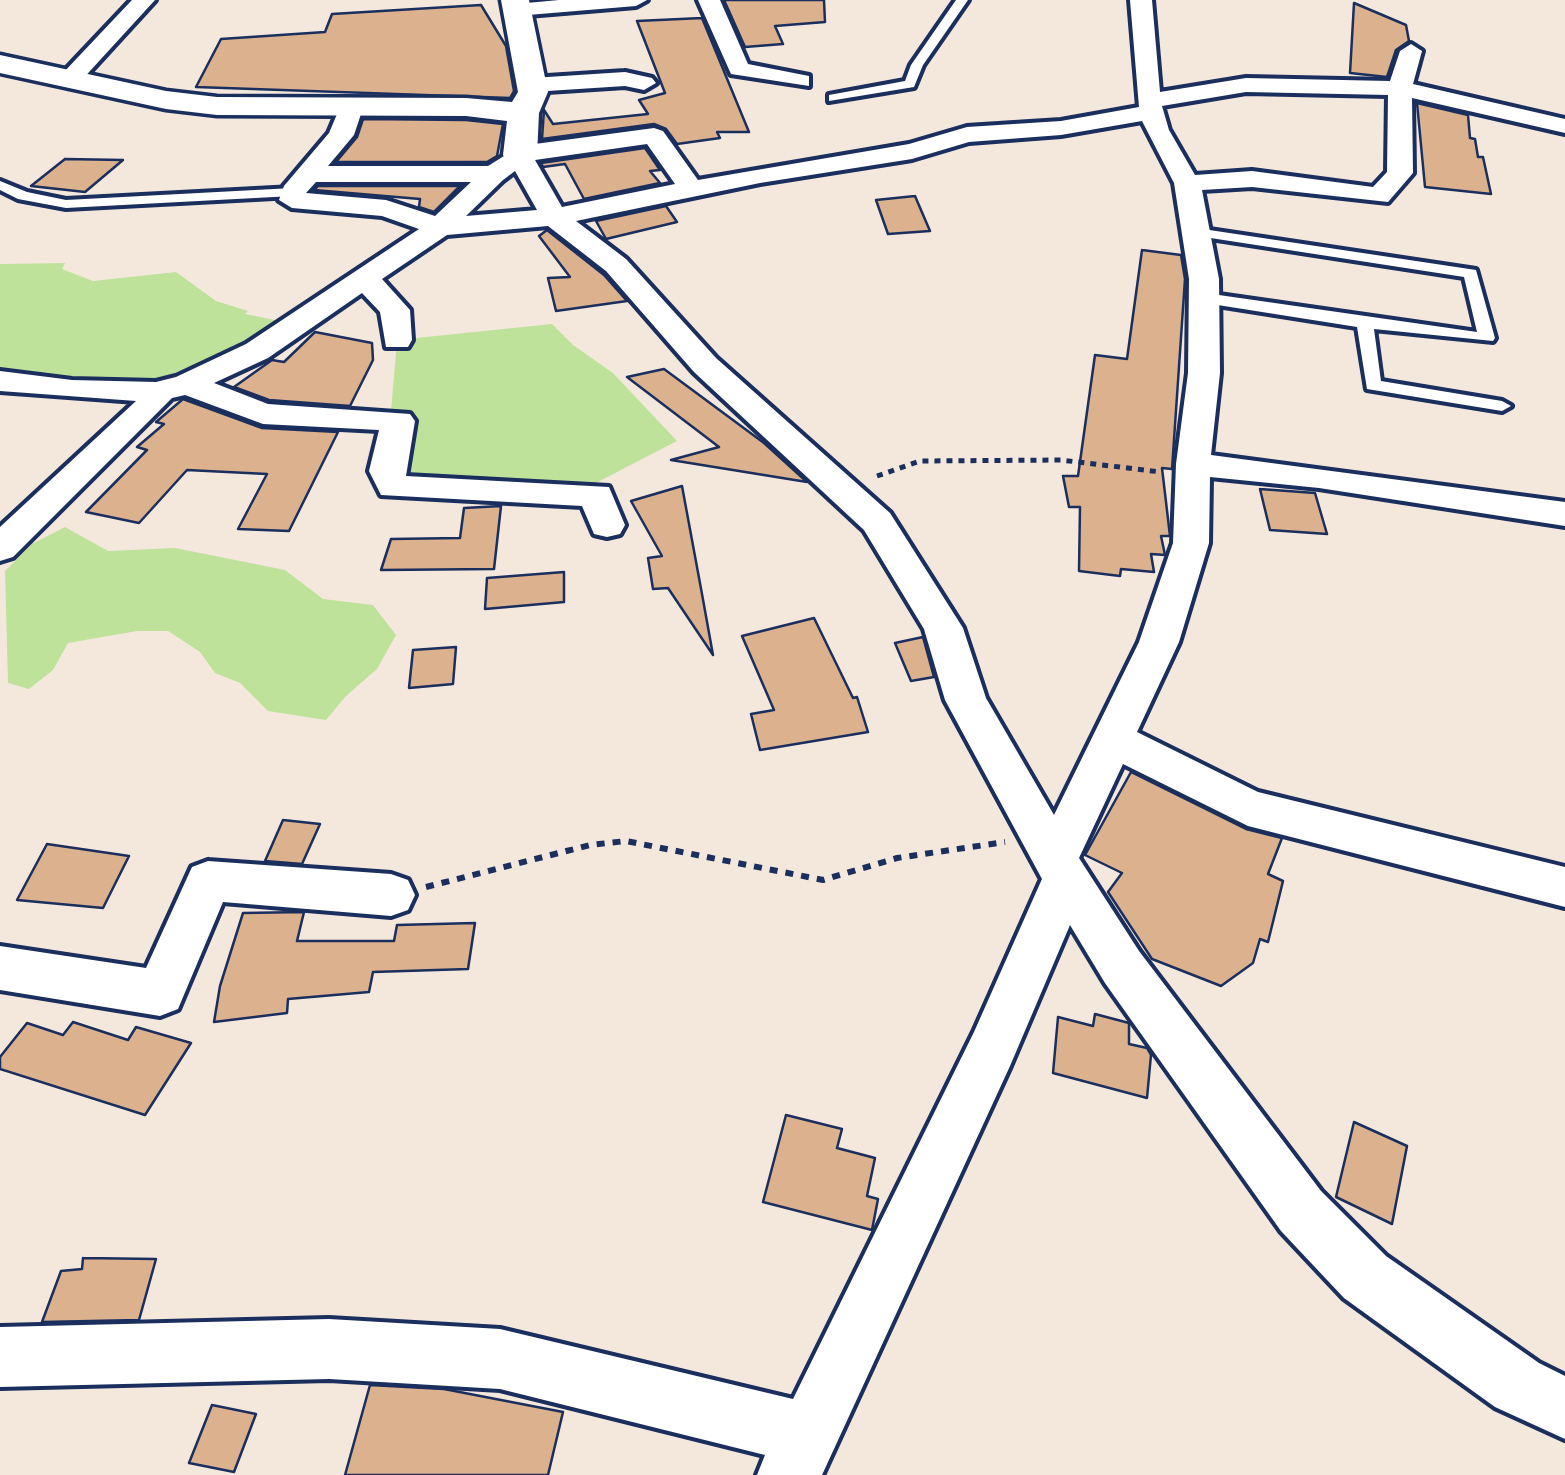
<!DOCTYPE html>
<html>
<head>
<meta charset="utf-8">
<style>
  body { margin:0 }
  canvas { display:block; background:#f4e8dd }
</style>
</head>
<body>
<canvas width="1565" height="1475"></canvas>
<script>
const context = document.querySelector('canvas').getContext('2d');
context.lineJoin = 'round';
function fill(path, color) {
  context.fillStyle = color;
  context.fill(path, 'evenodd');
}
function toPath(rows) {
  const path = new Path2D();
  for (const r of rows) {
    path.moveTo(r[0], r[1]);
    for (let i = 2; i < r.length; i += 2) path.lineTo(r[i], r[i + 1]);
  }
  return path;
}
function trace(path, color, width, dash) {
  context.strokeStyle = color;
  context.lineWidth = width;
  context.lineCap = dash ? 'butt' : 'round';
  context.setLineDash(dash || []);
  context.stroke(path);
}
fill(toPath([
  [65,263,62,269,93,281,176,272,216,301,248,311,245,314,290,323,158,389,0,380,0,264],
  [552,324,573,345,613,373,677,441,588,487,436,490,386,471,397,340],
  [65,527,108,551,175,548,285,570,323,599,373,605,396,635,377,669,346,696,326,720,268,711,240,683,215,673,200,652,168,631,137,631,68,643,53,670,29,689,8,683,5,571,32,544]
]), '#bfe29b');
const building = toPath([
  [724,0,824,0,825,22,775,26,783,44,745,47,724,0],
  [1354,3,1406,25,1409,41,1396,50,1387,77,1350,73,1354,3],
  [481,5,506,46,514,91,510,98,196,87,221,39,325,32,332,14,481,5],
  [702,18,749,132,717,132,720,138,677,144,666,129,654,124,542,139,544,110,553,124,648,114,639,100,665,93,637,21,702,18],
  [1417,103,1468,115,1470,138,1475,139,1478,157,1483,157,1491,194,1425,187,1417,103],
  [363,119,466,120,503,124,497,156,487,162,336,162,357,137,363,119],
  [645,148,660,170,650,171,660,183,584,199,565,164,543,167,541,163,645,148],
  [65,159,123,160,85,192,31,186,65,159],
  [318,186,460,186,434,212,419,207,420,199,314,190,318,186],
  [915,196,930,231,888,234,876,200,915,196],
  [666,206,677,222,606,239,596,221,666,206],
  [547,230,604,275,627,301,556,311,548,278,570,277,539,236,547,230],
  [1142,250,1181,255,1185,279,1172,469,1162,468,1170,536,1161,536,1165,555,1151,554,1154,572,1121,569,1120,576,1079,571,1080,507,1069,507,1063,476,1078,476,1095,355,1127,359,1142,250],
  [315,332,372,343,373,360,350,406,269,400,234,387,272,360,284,362,315,332],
  [664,369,764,443,807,482,671,460,719,447,627,377,664,369],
  [183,399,262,428,338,432,289,531,238,529,267,474,187,470,139,523,86,512,147,450,137,447,164,424,156,422,183,399],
  [682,486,702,594,713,655,668,588,653,589,648,558,662,556,631,501,682,486],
  [1260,489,1315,493,1327,534,1270,530,1260,489],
  [501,506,494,569,381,570,391,539,460,538,464,508,501,506],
  [564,572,564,602,485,609,487,578,564,572],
  [814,618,853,698,857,697,868,732,760,750,751,714,774,710,742,636,814,618],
  [923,637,934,677,911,681,895,643,923,637],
  [456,647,453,684,409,688,413,650,456,647],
  [1131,772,1246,829,1282,838,1268,874,1283,881,1268,942,1260,939,1253,963,1221,986,1152,959,1108,892,1122,873,1085,855,1131,772],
  [283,820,320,824,302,864,265,861,283,820],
  [47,844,129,856,103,908,17,900,47,844],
  [304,912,297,941,394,941,397,925,475,923,468,969,373,972,369,992,288,999,287,1013,214,1022,220,986,243,913,304,912],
  [1095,1014,1129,1023,1129,1044,1147,1048,1151,1055,1147,1098,1053,1073,1058,1017,1093,1026,1095,1014],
  [73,1022,128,1040,136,1027,191,1043,145,1115,0,1069,0,1057,27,1023,63,1035,73,1022],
  [786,1115,842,1129,837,1148,875,1158,867,1196,878,1199,872,1230,763,1202,786,1115],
  [1354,1122,1407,1146,1392,1224,1336,1197,1354,1122],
  [83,1258,156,1259,139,1320,42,1322,61,1271,82,1269,83,1258],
  [370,1385,444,1389,563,1412,548,1475,345,1475,370,1385],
  [212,1405,256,1414,234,1472,189,1463,212,1405]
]);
fill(building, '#dcb18d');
trace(building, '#1b2f5e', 2.5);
const service = toPath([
  [956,0,968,0,923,65,914,87,829,101,829,95,905,81,911,65,956,0],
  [0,181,27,192,66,200,293,188,300,192,293,196,66,208,18,199,0,190,0,181],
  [1196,228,1476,270,1495,338,1493,341,1374,329,1381,381,1502,401,1511,406,1502,411,1367,389,1357,327,1205,303,1197,298,1205,293,1477,332,1464,277,1191,235,1191,229,1196,228]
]);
const minor = toPath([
  [132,0,155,0,79,83,63,83,63,73,132,0],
  [559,0,647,0,636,6,516,16,505,10,516,4,559,0],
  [698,0,720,0,748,64,809,76,809,86,731,74,698,0],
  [1130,0,1152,0,1160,92,1246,78,1390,81,1400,51,1411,44,1422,51,1413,84,1565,119,1565,133,1412,98,1413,173,1388,202,1252,187,1202,190,1219,279,1220,373,1211,455,1565,502,1565,526,1319,488,1210,477,1209,543,1179,642,1137,732,1258,792,1565,867,1565,907,1248,826,1123,764,1079,858,1139,951,1321,1191,1386,1256,1539,1363,1565,1376,1565,1439,1495,1407,1344,1298,1281,1231,1105,983,1070,925,1010,1066,822,1475,757,1475,765,1455,500,1389,329,1379,0,1387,0,1327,329,1319,500,1329,793,1399,974,1032,1042,879,945,700,924,629,864,530,694,372,606,271,548,226,447,235,382,279,410,310,412,340,408,347,386,347,380,312,362,293,268,358,214,383,268,404,410,414,415,421,406,476,609,487,625,525,620,534,607,537,594,534,582,506,381,495,369,471,379,430,263,424,185,395,172,398,13,557,0,561,0,527,136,401,0,391,0,371,72,380,156,382,176,377,246,344,419,229,382,216,292,208,279,200,284,186,329,133,343,100,361,100,364,105,354,135,328,166,488,166,520,146,654,128,663,131,698,180,909,144,967,127,1061,121,1139,107,1130,0],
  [1246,92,1388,95,1387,172,1373,187,1252,171,1195,175,1169,130,1162,106,1246,92],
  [1142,121,1174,183,1189,279,1188,373,1176,464,1173,543,1139,642,1054,815,986,698,963,628,890,513,716,358,626,259,576,221,760,183,912,159,969,142,1061,135,1142,121],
  [647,144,675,184,562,207,535,160,647,144],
  [515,171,537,210,466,216,503,180,515,171],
  [316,182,471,182,435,216,386,200,306,193,316,182],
  [625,72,652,78,656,83,644,90,625,86,532,92,520,85,532,78,625,72],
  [208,861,391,874,408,880,415,895,408,910,391,916,223,902,178,1009,160,1016,0,990,0,946,146,968,192,867,208,861]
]);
const tertiary = toPath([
  [501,0,529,0,548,92,539,113,537,155,532,162,520,165,508,162,503,155,507,121,466,116,217,115,166,109,0,73,0,55,166,91,217,97,466,98,512,102,518,92,501,0]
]);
trace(service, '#1b2f5e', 8);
trace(minor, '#1b2f5e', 8);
trace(tertiary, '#1b2f5e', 7);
trace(toPath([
  [877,476,920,461,1061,460,1161,472]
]), '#1b2f5e', 5, [6, 6]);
trace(toPath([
  [426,887,590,845,626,841,823,880,897,858,1005,842]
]), '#1b2f5e', 6, [8, 8]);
fill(service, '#fff');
fill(minor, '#fff');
fill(tertiary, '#fff');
</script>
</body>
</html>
